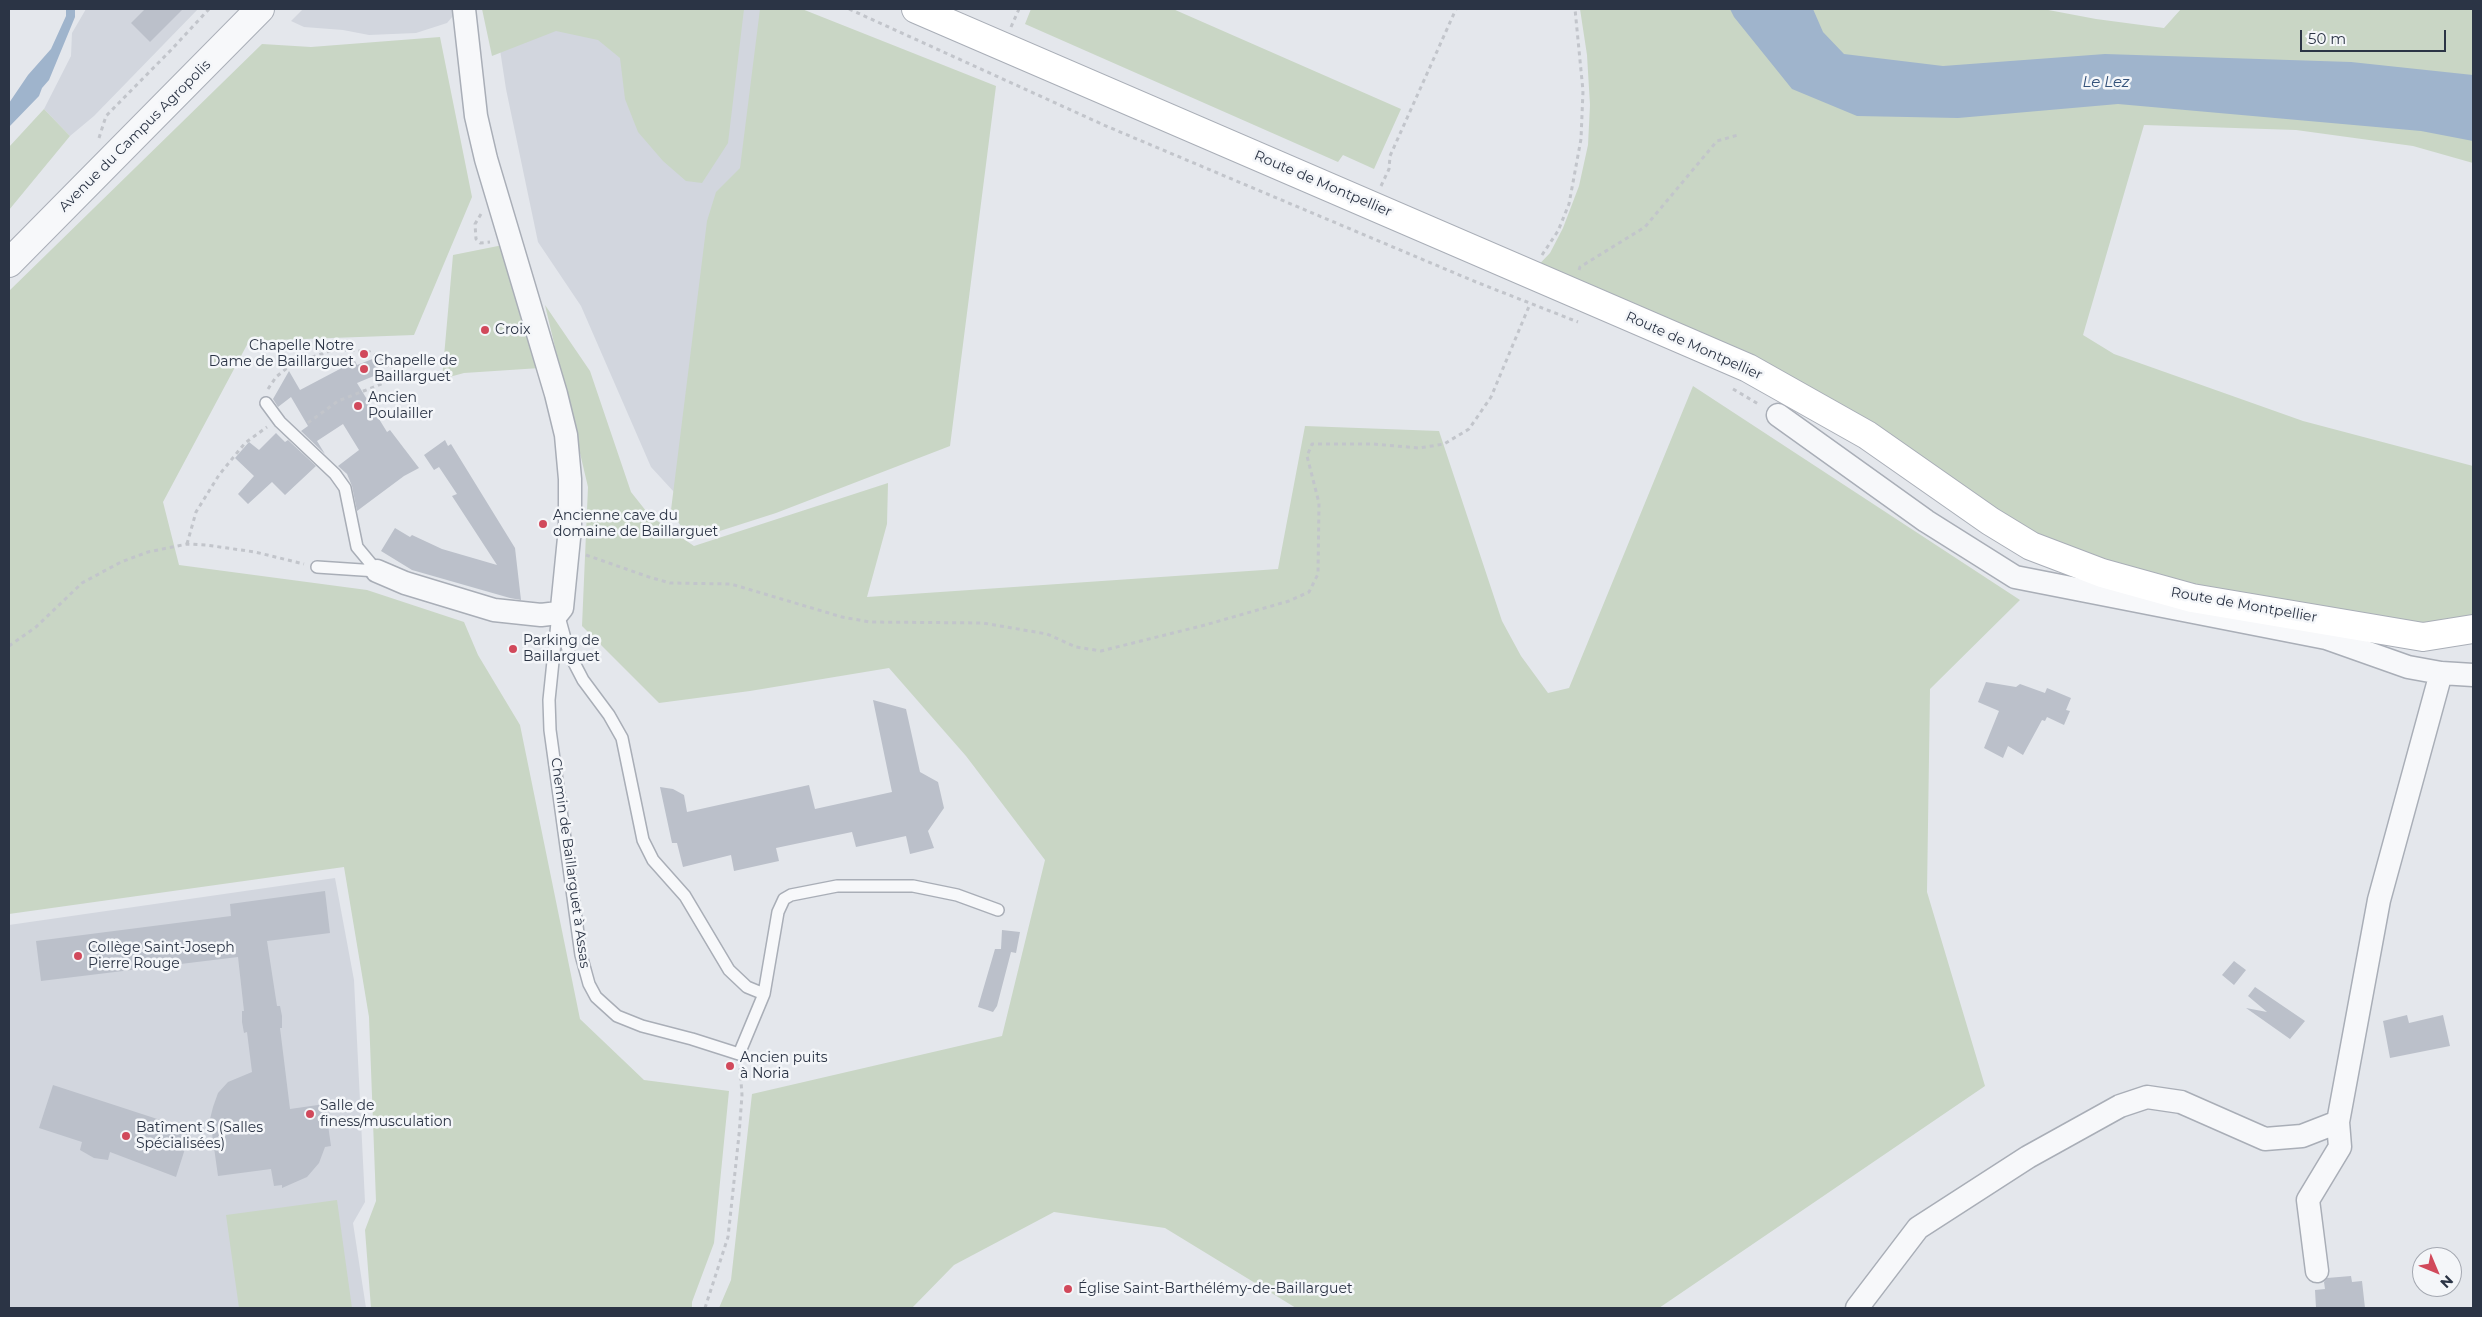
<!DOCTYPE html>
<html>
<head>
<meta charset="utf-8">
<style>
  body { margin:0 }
  #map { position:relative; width:2482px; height:1317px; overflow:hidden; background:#e4e7ec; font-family:Montserrat,sans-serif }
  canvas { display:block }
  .frame { position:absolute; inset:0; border:10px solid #2b3445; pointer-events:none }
  .north { position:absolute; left:2412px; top:1247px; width:50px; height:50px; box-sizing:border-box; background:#f4f6f9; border:1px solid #a4a8b1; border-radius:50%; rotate:135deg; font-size:14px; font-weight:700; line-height:20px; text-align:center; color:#2b3445 }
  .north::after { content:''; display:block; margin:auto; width:18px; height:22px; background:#d1495b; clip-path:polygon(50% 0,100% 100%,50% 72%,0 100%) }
  .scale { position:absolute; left:2300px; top:30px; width:146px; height:22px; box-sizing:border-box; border:2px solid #2b3445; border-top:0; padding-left:6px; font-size:15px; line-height:18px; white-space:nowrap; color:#2b3445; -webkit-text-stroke:4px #f4f6f9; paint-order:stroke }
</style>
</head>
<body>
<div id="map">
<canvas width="2482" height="1317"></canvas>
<div class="frame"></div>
<div class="north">N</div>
<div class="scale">50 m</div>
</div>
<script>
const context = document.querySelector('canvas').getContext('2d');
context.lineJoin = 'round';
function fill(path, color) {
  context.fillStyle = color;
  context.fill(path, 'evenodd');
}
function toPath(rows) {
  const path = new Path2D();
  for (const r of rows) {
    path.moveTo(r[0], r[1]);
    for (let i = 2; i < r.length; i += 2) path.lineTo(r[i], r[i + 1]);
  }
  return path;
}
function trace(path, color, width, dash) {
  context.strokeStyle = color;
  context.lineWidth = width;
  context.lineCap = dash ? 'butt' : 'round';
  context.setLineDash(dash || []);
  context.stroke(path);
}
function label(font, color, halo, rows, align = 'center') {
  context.font = font + ' Montserrat,sans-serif';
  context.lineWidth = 5;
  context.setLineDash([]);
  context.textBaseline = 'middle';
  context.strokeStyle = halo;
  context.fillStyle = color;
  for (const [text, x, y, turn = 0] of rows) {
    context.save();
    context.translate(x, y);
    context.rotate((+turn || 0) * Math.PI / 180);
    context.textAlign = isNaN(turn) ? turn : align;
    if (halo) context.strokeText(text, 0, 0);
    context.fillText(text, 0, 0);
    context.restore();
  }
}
fill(toPath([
  [86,9,198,9,94,116,70,136,44,109,71,56,72,33],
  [303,9,452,9,453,16,447,23,416,33,369,35,343,30,304,27,291,21],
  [497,9,773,9,697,517,651,467,581,306,538,242,506,89,495,17],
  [335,878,354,980,365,1202,353,1223,366,1308,9,1308,9,925]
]), '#d2d6de');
fill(toPath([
  [482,9,744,9,728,143,702,183,686,181,663,161,638,132,625,99,620,58,598,40,556,31,492,56],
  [760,9,802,9,996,86,950,446,776,513,701,537,693,536,682,528,671,510,707,221,716,192,740,168],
  [1031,9,1173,9,1401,109,1374,169,1343,155,1338,162,1025,24],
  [1580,9,2043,9,2096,19,2164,28,2181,9,2473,9,2473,163,2413,146,2296,130,2144,125,2083,335,2114,354,2303,421,2473,466,2473,617,2384,630,2031,546,1867,435,1530,274,1550,253,1563,228,1579,186,1588,145,1590,105,1587,55],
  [440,37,472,197,414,335,249,341,163,502,179,565,367,590,464,622,478,655,520,725,580,1019,644,1080,729,1091,714,1243,692,1302,692,1308,371,1308,365,1230,376,1201,369,1017,344,867,9,914,9,291,262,44,311,47],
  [44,109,70,136,9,210,9,147],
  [503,245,540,368,464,373,442,379,453,255],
  [545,305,590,371,631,492,650,516,694,546,888,483,887,524,867,597,1278,569,1305,426,1439,431,1502,621,1521,656,1548,693,1569,688,1693,386,2020,600,1930,689,1927,892,1985,1086,1659,1308,1296,1308,1165,1228,1054,1212,954,1265,912,1308,719,1308,731,1280,752,1094,1002,1036,1045,860,966,756,889,668,750,691,659,703,582,626,588,487],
  [337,1200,352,1308,239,1308,226,1215]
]), '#c9d6c5');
fill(toPath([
  [66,9,75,9,75,17,49,80,42,88,39,96,9,127,9,103,28,75,51,49,66,16],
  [1730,9,1813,9,1823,32,1844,54,1943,66,2105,54,2351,62,2473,75,2473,141,2421,131,2118,104,1958,118,1857,116,1792,89,1734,17]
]), '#9fb4cc');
fill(toPath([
  [145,9,183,9,150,42,131,23],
  [375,358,381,373,357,383,387,432,390,430,419,468,404,476,357,511,352,486,347,474,338,466,359,450,343,424,317,441,325,454,301,431,308,426,291,397,278,407,273,399,289,371,300,390,355,361,357,365],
  [276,433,285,442,288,440,316,466,285,495,272,482,248,504,238,494,254,476,235,458,249,442,259,450],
  [445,440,448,446,451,444,515,548,521,600,510,598,412,570,381,551,395,528,410,537,412,535,442,549,497,565,452,496,457,494,439,467,434,470,424,455],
  [1986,682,2016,687,2020,684,2045,693,2047,688,2071,698,2066,710,2070,711,2064,725,2047,717,2045,721,2042,720,2023,755,2008,746,2003,758,1984,748,1999,711,1978,702],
  [873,700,906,709,920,772,938,782,944,808,928,831,934,848,910,854,906,836,856,847,852,832,776,848,779,861,734,871,731,855,683,867,677,843,672,843,660,787,673,789,684,795,687,812,809,785,815,809,892,792],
  [325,891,330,933,267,941,277,1006,280,1006,282,1016,282,1028,280,1028,290,1109,325,1104,331,1146,325,1147,319,1163,307,1177,282,1188,282,1185,274,1186,271,1169,218,1176,210,1119,213,1107,218,1093,228,1082,252,1072,247,1032,244,1033,242,1022,242,1011,244,1011,238,957,41,981,36,941,231,916,230,904],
  [1002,930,1020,932,1016,953,1011,952,997,1006,993,1012,978,1007,995,949,1001,949],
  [2234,961,2246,970,2234,985,2222,975],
  [2255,987,2305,1021,2290,1039,2246,1008,2267,1012,2248,996],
  [2407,1015,2409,1023,2443,1015,2450,1046,2390,1058,2383,1021],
  [53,1085,191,1130,176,1177,110,1152,108,1160,94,1158,80,1150,82,1142,39,1128],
  [2351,1276,2352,1282,2362,1281,2365,1308,2316,1308,2315,1290,2325,1289,2324,1282,2327,1278]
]), '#bbc0ca');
const service = toPath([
  [266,403,280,422,335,474,345,488,357,547,377,571],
  [317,567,377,571],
  [558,613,569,653,583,680,609,715,622,738,643,840,653,860,685,896,729,970,747,987,764,994,739,1054,692,1039,642,1026,617,1016,596,997,589,984,581,955,550,730,549,700,558,613],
  [764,994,778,912,784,899,791,895,837,886,913,886,957,895,998,910]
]);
const minor = toPath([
  [1778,415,1926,521,2015,577,2326,638,2408,667,2441,673,2473,675],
  [377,571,405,583,494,610,541,615,558,613,562,608,570,528,570,479,566,435,556,394,486,159,476,116,464,9],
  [2317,1271,2308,1200,2340,1147,2338,1122],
  [1857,1308,1918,1228,2028,1157,2120,1106,2147,1097,2181,1102,2265,1139,2302,1136,2338,1122,2379,900,2441,673]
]);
const tertiary = toPath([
  [9,263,260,9]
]);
const secondary = toPath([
  [916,9,1748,368,1867,435,1990,521,2031,546,2102,573,2192,598,2423,637,2473,629]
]);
trace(service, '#a9aeb7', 14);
trace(minor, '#a9aeb7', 25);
trace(tertiary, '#a9aeb7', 30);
trace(secondary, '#a9aeb7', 30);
trace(toPath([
  [849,9,1106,126,1476,282,1578,322],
  [1011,27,1019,9],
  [99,138,106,116,171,50,209,9],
  [1381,186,1389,169,1390,156,1456,9],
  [481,214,475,224,476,239,480,243,490,242],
  [1542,255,1558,231,1569,204,1581,139,1583,91,1575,9],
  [1579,270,1580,267,1645,227,1717,141,1738,135],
  [268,389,276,377,292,364,336,349,370,352,386,362,389,370,388,377,384,383,338,401,305,425],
  [1733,389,1760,405],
  [187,544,196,512,219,475,245,443,267,427],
  [586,555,649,577,670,583,731,584,842,617,870,622,983,623,1047,634,1076,647,1101,651,1205,625,1289,601,1309,592,1318,574,1319,503,1307,456,1312,444,1373,444,1419,448,1444,444,1469,429,1491,397,1530,304],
  [9,646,36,627,82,583,121,562,148,552,187,544,206,545,255,552,304,564],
  [705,1308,728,1237,739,1135,742,1095,740,1068]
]), '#c2c5cb', 3, [4, 4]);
trace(service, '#f7f8fa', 11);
trace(minor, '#f7f8fa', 22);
trace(tertiary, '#f7f8fa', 28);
trace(secondary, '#fff', 28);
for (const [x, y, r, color] of [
  [485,330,5,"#d1495b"],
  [364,354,5,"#d1495b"],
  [364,369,5,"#d1495b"],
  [358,406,5,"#d1495b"],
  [543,524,5,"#d1495b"],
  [513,649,5,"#d1495b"],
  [78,956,5,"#d1495b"],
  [730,1066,5,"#d1495b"],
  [310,1114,5,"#d1495b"],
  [126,1136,5,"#d1495b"],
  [1068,1289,5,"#d1495b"]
]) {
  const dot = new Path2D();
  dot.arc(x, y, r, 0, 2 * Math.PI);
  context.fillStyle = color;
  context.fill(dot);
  trace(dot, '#f4f6f9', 2);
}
label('14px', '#2b3445', '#f4f6f9', [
  ["Avenue du Campus Agropolis",135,136,-45],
  ["Route de Montpellier",1323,184,23],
  ["Route de Montpellier",1694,346,24],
  ["Route de Montpellier",2244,605,10],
  ["Chemin de Baillarguet à Assas",570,863,82]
]);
label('14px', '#2b3445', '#f4f6f9', [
  ["Croix",495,330],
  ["Chapelle Notre",354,346,"right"],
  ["Dame de Baillarguet",354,362,"right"],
  ["Chapelle de",374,361],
  ["Baillarguet",374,377],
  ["Ancien",368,398],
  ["Poulailler",368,414],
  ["Ancienne cave du",553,516],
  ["domaine de Baillarguet",553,532],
  ["Parking de",523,641],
  ["Baillarguet",523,657],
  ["Collège Saint-Joseph",88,948],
  ["Pierre Rouge",88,964],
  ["Ancien puits",740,1058],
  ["à Noria",740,1074],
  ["Salle de",320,1106],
  ["finess/musculation",320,1122],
  ["Batîment S (Salles",136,1128],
  ["Spécialisées)",136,1144],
  ["Église Saint-Barthélémy-de-Baillarguet",1078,1289]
], 'left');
label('italic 15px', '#34527a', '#f4f6f9', [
  ["Le Lez",2106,83]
]);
</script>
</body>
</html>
